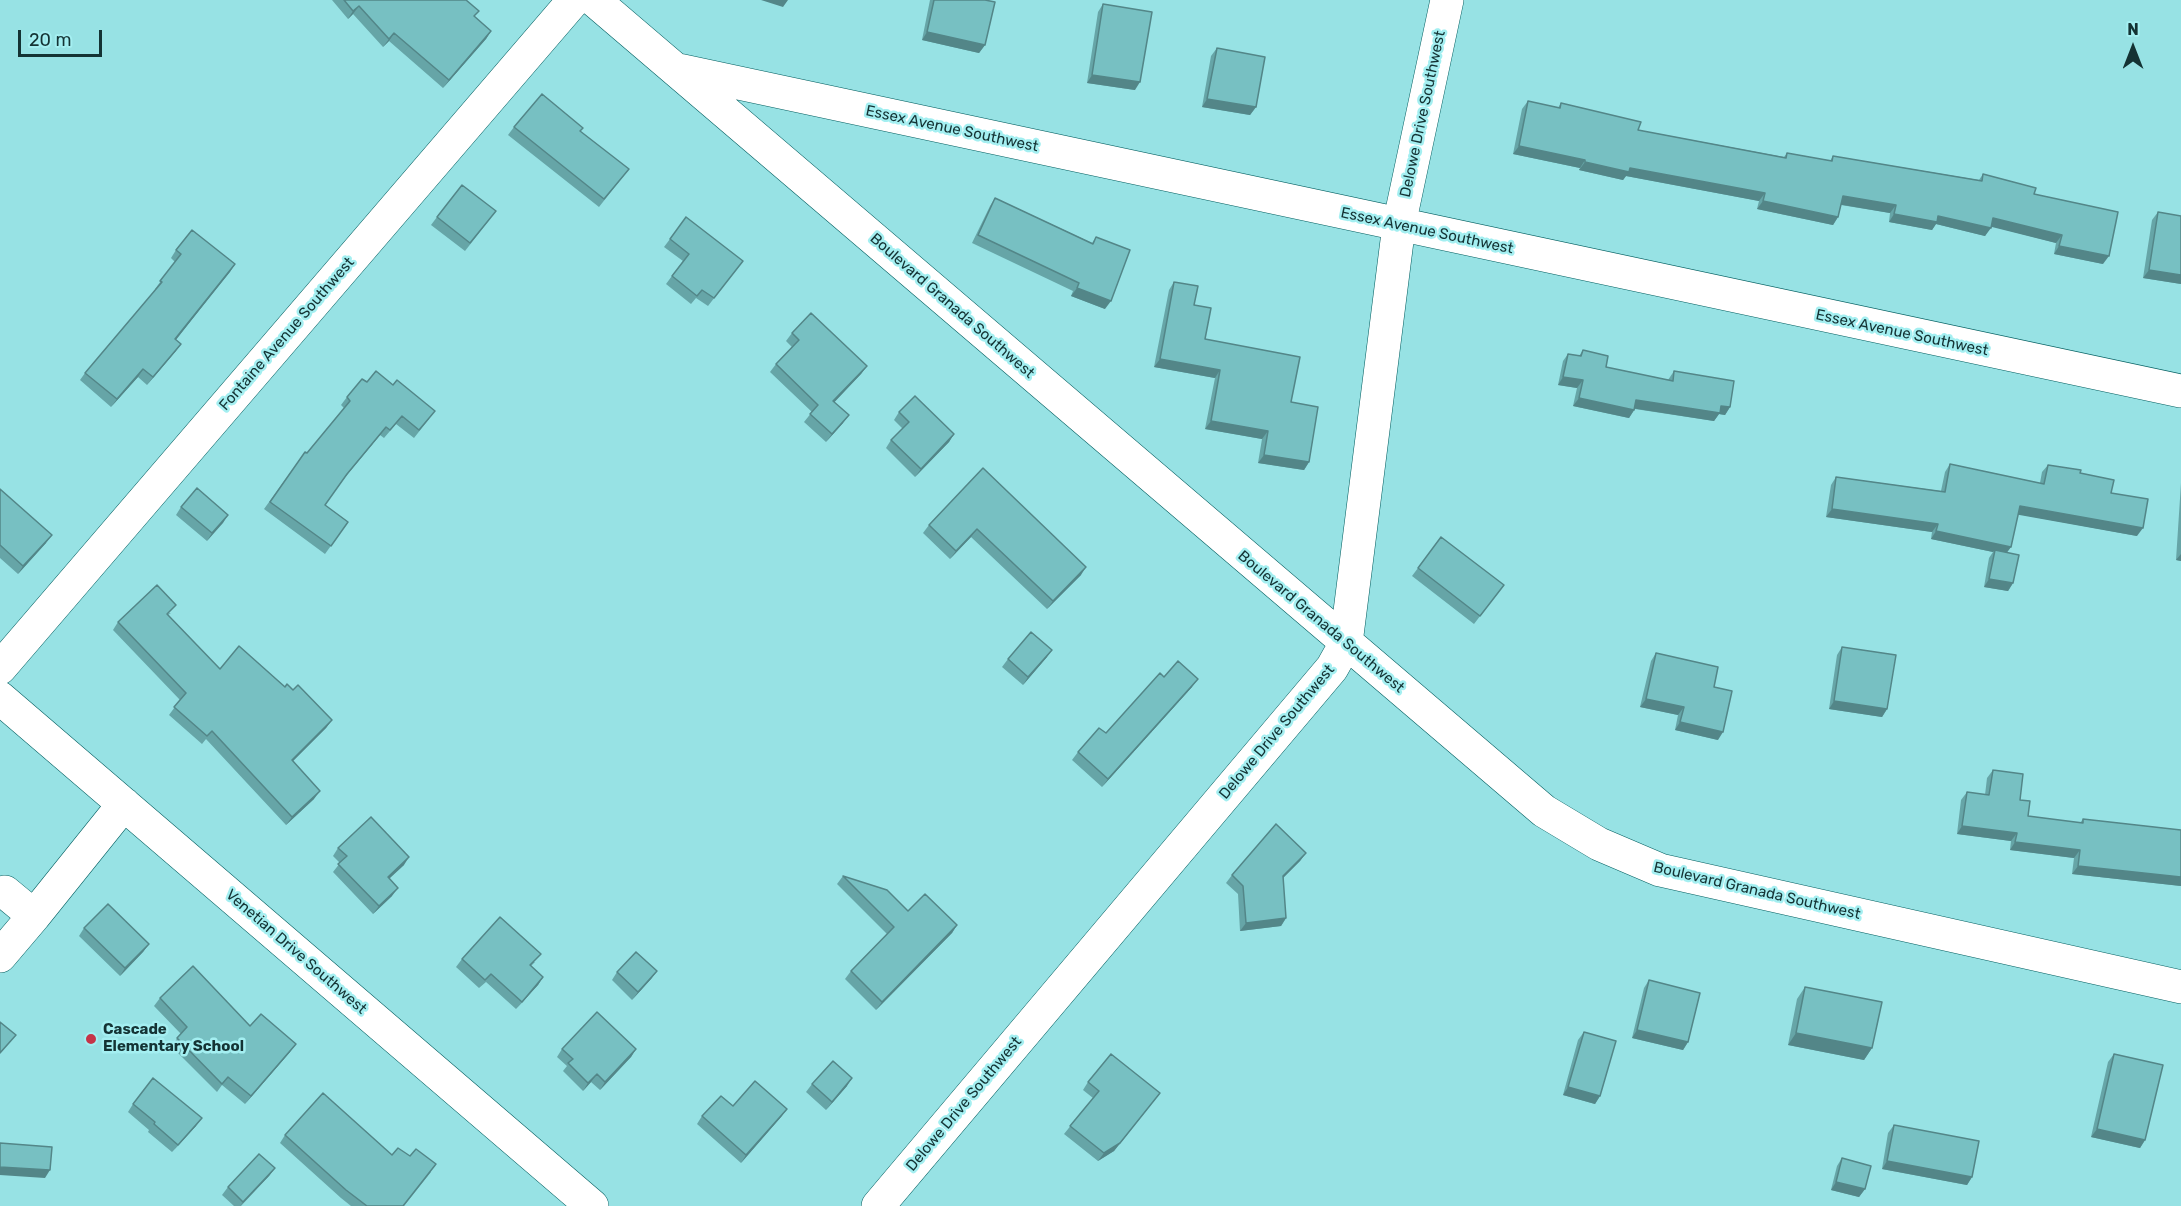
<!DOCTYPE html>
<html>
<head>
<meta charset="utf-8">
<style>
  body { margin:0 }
  #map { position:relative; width:2181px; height:1206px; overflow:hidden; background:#97e2e4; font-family:Rubik,sans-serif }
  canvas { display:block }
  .north { position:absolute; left:2103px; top:18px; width:60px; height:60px; -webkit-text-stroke:4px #a4eff1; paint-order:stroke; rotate:0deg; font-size:16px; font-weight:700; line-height:24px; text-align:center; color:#143334 }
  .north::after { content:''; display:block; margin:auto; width:21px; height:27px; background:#143334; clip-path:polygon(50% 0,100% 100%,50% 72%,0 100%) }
  .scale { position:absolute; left:18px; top:30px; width:84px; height:27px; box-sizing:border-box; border:3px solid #143334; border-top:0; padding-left:8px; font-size:18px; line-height:21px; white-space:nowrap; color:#143334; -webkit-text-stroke:4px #a4eff1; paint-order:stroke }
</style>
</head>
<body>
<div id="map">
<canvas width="2181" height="1206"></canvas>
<div class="north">N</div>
<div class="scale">20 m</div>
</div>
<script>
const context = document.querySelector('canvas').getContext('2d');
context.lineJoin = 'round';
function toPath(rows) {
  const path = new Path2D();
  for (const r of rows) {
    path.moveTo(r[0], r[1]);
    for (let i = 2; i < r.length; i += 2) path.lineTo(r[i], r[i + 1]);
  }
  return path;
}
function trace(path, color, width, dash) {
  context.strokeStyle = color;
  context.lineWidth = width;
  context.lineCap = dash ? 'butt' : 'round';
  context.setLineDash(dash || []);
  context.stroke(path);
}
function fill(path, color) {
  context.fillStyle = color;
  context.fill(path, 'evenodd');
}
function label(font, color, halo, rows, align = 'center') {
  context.font = font + ' Rubik,sans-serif';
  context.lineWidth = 5;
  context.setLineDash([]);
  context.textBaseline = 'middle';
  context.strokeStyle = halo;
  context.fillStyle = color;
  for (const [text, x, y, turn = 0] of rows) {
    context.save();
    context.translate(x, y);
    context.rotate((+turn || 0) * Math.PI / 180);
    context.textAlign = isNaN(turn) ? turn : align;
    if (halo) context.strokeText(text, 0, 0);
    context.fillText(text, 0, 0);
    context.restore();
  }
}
const minor = toPath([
  [594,0,1544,811,1599,844,1660,870,2181,987],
  [678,70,2181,391],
  [0,668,574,0],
  [0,698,592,1206],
  [5,892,34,916,124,804],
  [0,956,34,916],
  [878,1206,1332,668,1346,643,1399,225,1447,0]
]);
trace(minor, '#045f61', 34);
trace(minor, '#fff', 33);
fill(toPath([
  [332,0,466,0,475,17,491,31,486,39,443,88,389,41,383,47,353,14,348,19],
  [930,0,985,0,985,45,979,53,922,40],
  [1103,4,1135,90,1087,83,1098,12],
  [1217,48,1256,107,1250,115,1202,107,1211,56],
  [1528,101,1558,108,1561,103,1638,130,1784,157,1787,153,1830,161,1833,156,1979,180,1983,174,2034,194,2103,264,2054,254,2056,243,1991,226,1985,236,1936,224,1932,230,1889,222,1890,213,1841,205,1838,217,1833,225,1757,209,1759,201,1626,176,1623,180,1579,170,1580,168,1513,154,1522,109],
  [514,127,629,169,599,207,508,135],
  [995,198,1092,243,1096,237,1105,309,1071,296,1073,291,972,243,990,206],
  [2158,212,2181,284,2143,278,2152,220],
  [437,217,490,219,465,251,431,225],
  [670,239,743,261,708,306,696,298,691,304,666,284,683,261,664,247],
  [176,250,235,264,176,340,181,344,175,352,147,385,138,377,111,407,80,380,85,373,156,290,155,289,175,262,171,258],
  [1174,282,1194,305,1205,339,1291,402,1309,462,1304,470,1258,463,1262,439,1205,429,1215,378,1154,367,1169,290],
  [792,333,867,366,861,374,834,402,843,423,826,442,804,422,812,412,770,372,776,364,792,347,786,341],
  [1583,350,1606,367,1668,380,1674,371,1730,407,1725,415,1719,414,1714,421,1635,409,1629,418,1573,406,1577,388,1558,385,1563,361,1568,354,1579,356],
  [367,382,429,419,414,438,396,424,384,438,380,435,341,482,325,505,348,522,325,554,264,509,305,452,307,453,344,408,341,405,347,397],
  [899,412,954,434,949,442,915,477,886,448,891,440,903,429,894,420],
  [1950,464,2040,483,2042,472,2048,465,2080,473,2111,493,2137,536,2018,514,2011,547,2007,552,2013,583,2008,591,1984,587,1989,558,1993,552,1931,539,1932,532,1826,517,1831,485,1836,477,1941,491,1945,472],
  [983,468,1081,575,1047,609,971,537,950,559,923,533,929,525],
  [2181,483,2181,561,2176,560],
  [0,489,46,543,18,574,0,558],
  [181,507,228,515,207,541,176,515],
  [1418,568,1504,585,1474,624,1412,576],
  [171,613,168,615,220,669,285,687,293,690,332,720,326,728,293,761,314,799,286,825,206,739,202,744,169,715,180,700,113,630,118,622],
  [1842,647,1887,709,1882,717,1829,709,1837,655],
  [1656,653,1718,740,1675,730,1678,715,1640,707,1651,661],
  [1047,657,1023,685,1002,667,1008,659],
  [1164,677,1192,687,1102,787,1072,760,1078,752,1106,733],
  [1993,770,2020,800,2028,816,2080,823,2083,819,2181,830,2181,886,2072,874,2074,858,2010,850,2011,841,1957,834,1961,800,1967,792,1985,795,1987,778],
  [338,848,404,865,389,879,392,896,373,914,333,872,340,863,333,856],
  [1306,853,1300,861,1283,878,1286,918,1281,926,1240,931,1238,894,1226,883,1232,875],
  [843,876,908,911,957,925,952,933,876,1010,845,979,851,971,887,934,837,884],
  [84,928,149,944,143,952,120,976,79,936],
  [462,959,535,962,531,966,543,977,538,985,516,1009,486,982,479,988,456,967],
  [657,971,651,979,632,1000,612,980,617,972],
  [1649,980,1688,1042,1683,1050,1632,1038,1644,988],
  [1805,987,1872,1048,1864,1060,1788,1045,1797,999],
  [160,998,290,1052,245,1104,222,1085,217,1092,171,1046,181,1034,154,1006],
  [1584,1032,1600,1096,1595,1104,1563,1095,1578,1040],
  [562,1049,636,1049,631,1057,600,1090,591,1082,583,1091,563,1071,567,1066,557,1057],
  [2114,1054,2145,1140,2140,1148,2091,1137,2108,1062],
  [1088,1082,1160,1093,1114,1151,1098,1161,1064,1134,1093,1098,1083,1090],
  [812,1084,847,1086,826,1110,806,1092],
  [133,1104,196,1126,172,1152,148,1132,149,1130,128,1112],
  [733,1106,787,1109,781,1117,741,1163,697,1124,702,1116],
  [1894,1125,1972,1177,1967,1185,1882,1169,1888,1133],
  [285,1135,392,1155,410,1156,431,1172,404,1206,351,1206,341,1198,280,1143],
  [1842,1158,1865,1189,1859,1197,1831,1190,1837,1166],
  [275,1168,269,1176,241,1206,234,1206,222,1195,228,1187]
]), '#66a5a7');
fill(toPath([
  [761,0,788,0,783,7],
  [359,6,353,14,348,19,353,11],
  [491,31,486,39,443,88,449,80],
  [927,32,985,45,979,53,922,40],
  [394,33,389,41,383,47,389,39],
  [1092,75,1140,82,1135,90,1087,83],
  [1207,99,1256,107,1250,115,1202,107],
  [1519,146,1585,160,1580,168,1513,154],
  [1585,162,1630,168,1765,193,1759,201,1626,176,1623,180,1579,170],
  [1843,196,1896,205,1890,213,1837,204],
  [1763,201,1838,217,1833,225,1757,209],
  [1894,214,1938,216,1991,228,1985,236,1936,224,1932,230,1889,222],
  [1993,218,2062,235,2056,243,1988,226],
  [2059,246,2109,256,2103,264,2054,254],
  [235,264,230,272,170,347,175,339],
  [2149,270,2181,275,2181,284,2143,278],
  [1077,288,1111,301,1105,309,1071,296],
  [181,344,175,352,147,385,153,377],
  [1160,359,1220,370,1215,378,1154,367],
  [867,366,861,374,828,409,833,401],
  [143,369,138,377,111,407,117,399],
  [1563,377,1583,380,1577,388,1558,385],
  [1579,398,1634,410,1629,418,1573,406],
  [1636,400,1721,406,1730,407,1725,415,1719,414,1714,421,1631,408],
  [849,415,843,423,826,442,832,434],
  [1211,421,1268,431,1262,439,1205,429],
  [386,427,380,435,341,482,347,474],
  [954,434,949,442,915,477,921,469],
  [1264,455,1309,462,1304,470,1258,463],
  [2020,506,2143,528,2137,536,2014,514],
  [1832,509,1938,524,1932,532,1826,517],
  [228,515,223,523,207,541,212,533],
  [977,529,971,537,950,559,956,551],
  [1936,531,2011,547,2005,555,1995,550,1993,552,1931,539],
  [52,535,46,543,18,574,23,566],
  [2181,554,2181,561,2176,560],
  [1086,567,1081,575,1047,609,1053,601],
  [1989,579,2013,583,2008,591,1984,587],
  [1052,650,1047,657,1023,685,1028,677],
  [1198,679,1192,687,1102,787,1108,779],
  [1646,699,1684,707,1678,715,1640,707],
  [1834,701,1887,709,1882,717,1829,709],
  [332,720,326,728,286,768,292,760],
  [1680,722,1723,732,1718,740,1675,730],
  [320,791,314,799,286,825,292,817],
  [1962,826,2017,833,2011,841,1957,834],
  [2015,842,2080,850,2074,858,2010,850],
  [1306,853,1300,861,1277,884,1283,876],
  [409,857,404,865,382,885,388,877],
  [2078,866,2181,877,2181,886,2072,874],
  [398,888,392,896,373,914,379,906],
  [1286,918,1281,926,1240,931,1246,923],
  [957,925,952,933,876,1010,882,1002],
  [149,944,143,952,120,976,125,968],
  [657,971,651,979,632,1000,638,992],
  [543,977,538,985,516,1009,522,1002],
  [1637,1030,1688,1042,1683,1050,1632,1038],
  [1796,1033,1872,1048,1864,1060,1788,1045],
  [296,1044,290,1052,245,1104,251,1096],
  [636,1049,631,1057,600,1090,605,1082],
  [597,1074,591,1082,583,1091,588,1083],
  [852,1078,847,1086,826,1110,832,1102],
  [1568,1087,1600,1096,1595,1104,1563,1095],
  [1160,1093,1114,1151,1098,1161,1104,1153],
  [787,1109,781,1117,741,1163,746,1155],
  [202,1118,196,1126,172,1152,178,1145],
  [2097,1129,2145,1140,2140,1148,2091,1137],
  [1887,1161,1972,1177,1967,1185,1882,1169],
  [0,1167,50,1170,45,1178,0,1175],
  [275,1168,269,1176,240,1206,243,1202],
  [1836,1182,1865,1189,1859,1197,1831,1190]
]), '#538688');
const building = toPath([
  [344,0,466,0,479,11,474,16,491,31,449,80,394,33,389,39,359,6,353,11,344,0],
  [934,0,985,0,995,2,985,45,927,32,934,0],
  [1103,4,1152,12,1140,82,1092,75,1103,4],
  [1217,48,1265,57,1256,107,1207,99,1217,48],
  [542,94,583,128,580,131,629,169,604,199,514,127,542,94],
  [1528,101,1560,108,1561,103,1641,122,1638,130,1786,158,1787,153,1832,161,1833,156,1982,181,1983,174,2036,188,2034,194,2118,212,2109,256,2059,246,2062,235,1993,218,1991,228,1938,216,1937,222,1894,214,1896,205,1843,196,1838,217,1763,201,1765,193,1630,168,1629,172,1585,162,1585,160,1519,146,1528,101],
  [462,185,496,211,470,243,437,217,462,185],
  [995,198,1093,244,1096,237,1130,250,1111,301,1077,288,1079,283,978,235,995,198],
  [2158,212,2181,216,2181,275,2149,270,2158,212],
  [686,217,743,261,714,298,702,290,697,296,672,276,689,254,670,239,686,217],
  [192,230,235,264,175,339,181,344,153,377,143,369,117,399,85,373,162,282,160,281,181,254,176,250,192,230],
  [1174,282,1198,286,1194,305,1211,308,1205,339,1300,357,1291,402,1318,407,1309,462,1264,455,1268,431,1211,421,1220,370,1160,359,1174,282],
  [811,313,867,366,833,401,849,415,832,434,810,414,818,405,776,364,799,340,792,333,811,313],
  [1583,350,1608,356,1606,367,1673,381,1674,371,1734,381,1730,407,1721,406,1720,413,1636,400,1634,410,1579,398,1583,380,1563,377,1568,354,1581,356,1583,350],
  [376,371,393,385,397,380,435,411,419,430,402,416,390,430,386,427,347,474,325,505,348,522,331,546,270,502,305,452,307,453,350,401,347,397,362,379,367,382,376,371],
  [915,396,954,434,921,469,891,440,909,422,899,412,915,396],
  [1950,464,2044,484,2048,465,2081,470,2080,473,2114,480,2111,493,2148,499,2143,528,2020,506,2011,547,1936,531,1938,524,1832,509,1836,477,1945,492,1950,464],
  [983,468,1086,567,1053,601,977,529,956,551,929,525,983,468],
  [197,488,228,515,212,533,181,507,197,488],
  [0,489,52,535,23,566,0,545,0,489],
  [1441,537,1504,585,1480,616,1418,568,1441,537],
  [1995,550,2019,555,2013,583,1989,579,1995,550],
  [157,585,176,605,167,614,220,669,239,646,285,687,287,684,293,690,298,685,332,720,292,760,320,791,292,817,212,731,207,736,174,707,186,693,118,622,157,585],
  [1031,632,1052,650,1028,677,1008,659,1031,632],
  [1842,647,1896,655,1887,709,1834,701,1842,647],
  [1656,653,1718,667,1714,687,1732,691,1723,732,1680,722,1684,707,1646,699,1656,653],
  [1178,661,1198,679,1108,779,1078,752,1099,728,1106,733,1160,673,1164,677,1178,661],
  [1993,770,2023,774,2020,800,2030,801,2028,816,2083,823,2083,819,2181,830,2181,877,2078,866,2080,850,2015,842,2017,833,1962,826,1967,792,1989,795,1993,770],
  [371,817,409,857,388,877,398,888,379,906,338,864,347,856,338,848,371,817],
  [1276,824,1306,853,1283,876,1286,918,1246,923,1243,886,1232,875,1276,824],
  [843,876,887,890,908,911,925,894,957,925,882,1002,851,971,894,927,843,876],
  [108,904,149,944,125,968,84,928,108,904],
  [500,917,541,954,530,965,543,977,522,1002,491,974,485,980,462,959,500,917],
  [636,952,657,971,638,992,617,972,636,952],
  [193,966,250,1026,261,1014,296,1044,251,1096,228,1077,222,1084,177,1038,187,1027,160,998,193,966],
  [1649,980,1700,993,1688,1042,1637,1030,1649,980],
  [1805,987,1882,1002,1872,1048,1796,1033,1805,987],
  [597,1012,636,1049,605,1082,597,1074,588,1083,568,1063,573,1059,562,1049,597,1012],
  [0,1022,16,1035,0,1053,0,1022],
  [1584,1032,1616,1041,1600,1096,1568,1087,1584,1032],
  [1111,1054,1160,1093,1120,1143,1104,1153,1070,1126,1099,1091,1088,1082,1111,1054],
  [2114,1054,2163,1065,2145,1140,2097,1129,2114,1054],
  [833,1061,852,1078,832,1102,812,1084,833,1061],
  [153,1078,202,1118,178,1145,154,1124,155,1122,133,1104,153,1078],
  [755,1081,787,1109,746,1155,702,1116,721,1096,733,1106,755,1081],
  [323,1093,392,1155,398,1148,410,1156,416,1149,436,1164,403,1206,367,1206,346,1190,285,1135,323,1093],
  [1894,1125,1979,1141,1972,1177,1887,1161,1894,1125],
  [0,1143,52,1147,50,1170,0,1167,0,1143],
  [259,1154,275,1168,243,1202,228,1187,259,1154],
  [1842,1158,1871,1166,1865,1189,1836,1182,1842,1158]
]);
fill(building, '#77c0c2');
trace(building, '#538688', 1.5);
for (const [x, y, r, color] of [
  [91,1039,6,"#c53448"]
]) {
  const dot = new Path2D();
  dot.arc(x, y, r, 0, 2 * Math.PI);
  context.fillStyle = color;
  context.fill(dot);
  trace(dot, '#a4eff1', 2);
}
label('15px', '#143334', '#a4eff1', [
  ["Delowe Drive Southwest",1423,114,-78],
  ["Essex Avenue Southwest",952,129,12],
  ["Essex Avenue Southwest",1427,231,12],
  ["Boulevard Granada Southwest",952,306,41],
  ["Essex Avenue Southwest",1902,333,12],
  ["Fontaine Avenue Southwest",287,334,-49],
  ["Boulevard Granada Southwest",1321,622,40],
  ["Delowe Drive Southwest",1277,732,-50],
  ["Boulevard Granada Southwest",1757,891,13],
  ["Venetian Drive Southwest",296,952,41],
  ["Delowe Drive Southwest",964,1104,-50]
]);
label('bold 15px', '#143334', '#a4eff1', [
  ["Cascade",103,1030],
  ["Elementary School",103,1047]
], 'left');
</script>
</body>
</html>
